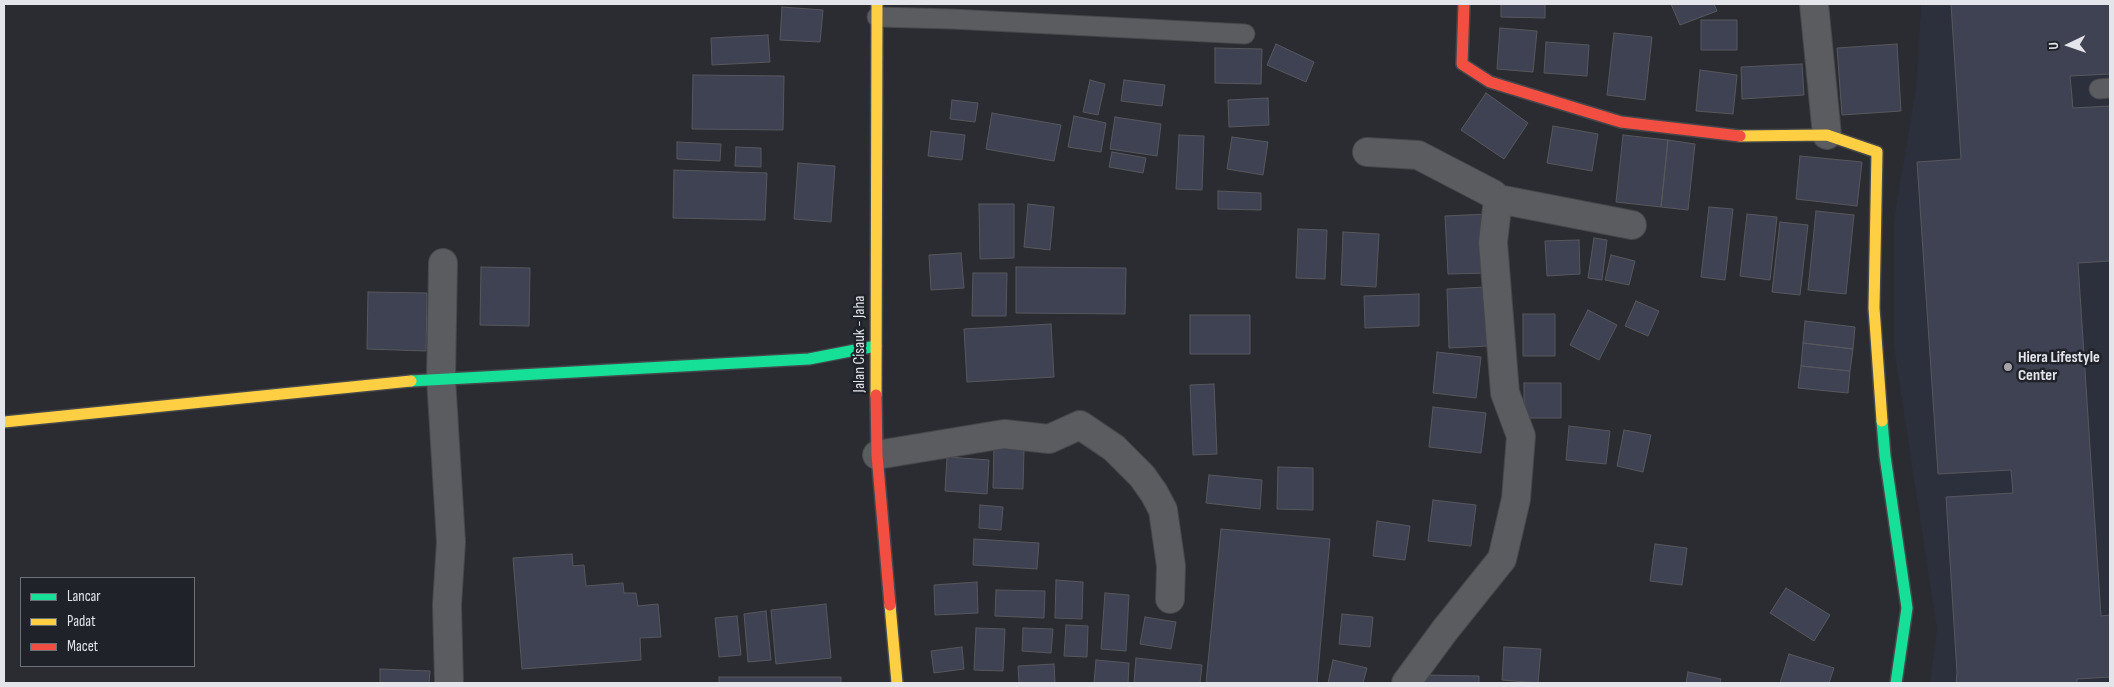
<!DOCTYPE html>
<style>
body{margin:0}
#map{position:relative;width:2114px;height:687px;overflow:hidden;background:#2b2c31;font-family:"Sofia Sans Condensed",sans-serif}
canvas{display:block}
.frame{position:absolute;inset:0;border:5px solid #e3e5ea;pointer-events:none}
.legend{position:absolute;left:20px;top:577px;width:175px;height:90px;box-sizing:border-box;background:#1f2229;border:1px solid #6d7076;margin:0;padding:6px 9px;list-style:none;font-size:15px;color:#e3e5ea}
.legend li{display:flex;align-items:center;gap:10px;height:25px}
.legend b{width:25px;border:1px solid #6d7076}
.north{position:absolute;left:2044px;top:20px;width:50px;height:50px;-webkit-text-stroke:4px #1f2229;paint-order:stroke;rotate:267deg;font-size:14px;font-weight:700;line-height:20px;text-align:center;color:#e3e5ea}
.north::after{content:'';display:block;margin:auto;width:18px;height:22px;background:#e3e5ea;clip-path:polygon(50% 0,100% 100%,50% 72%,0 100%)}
</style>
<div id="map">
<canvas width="2114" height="687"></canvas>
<div class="frame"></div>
<ul class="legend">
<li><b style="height:6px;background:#16e098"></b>Lancar</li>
<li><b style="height:6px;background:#ffcf43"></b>Padat</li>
<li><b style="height:6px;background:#f24e42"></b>Macet</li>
</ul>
<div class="north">U</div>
</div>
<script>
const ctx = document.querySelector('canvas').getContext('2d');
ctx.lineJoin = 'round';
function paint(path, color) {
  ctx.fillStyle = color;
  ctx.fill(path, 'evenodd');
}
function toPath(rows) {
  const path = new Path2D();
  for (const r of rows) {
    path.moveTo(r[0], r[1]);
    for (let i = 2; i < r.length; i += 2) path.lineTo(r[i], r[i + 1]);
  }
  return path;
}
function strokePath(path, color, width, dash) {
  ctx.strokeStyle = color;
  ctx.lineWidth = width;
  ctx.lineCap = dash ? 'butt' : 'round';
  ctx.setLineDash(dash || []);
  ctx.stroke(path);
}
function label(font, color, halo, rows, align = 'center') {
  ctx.font = font + ' "Sofia Sans Condensed",sans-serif';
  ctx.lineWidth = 5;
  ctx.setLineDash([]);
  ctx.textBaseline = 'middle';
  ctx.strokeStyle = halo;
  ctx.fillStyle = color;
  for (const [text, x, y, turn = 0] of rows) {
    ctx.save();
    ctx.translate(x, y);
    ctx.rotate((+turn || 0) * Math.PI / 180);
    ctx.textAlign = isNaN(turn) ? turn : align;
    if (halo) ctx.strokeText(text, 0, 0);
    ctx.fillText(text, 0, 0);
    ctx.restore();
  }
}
paint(toPath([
 [1921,4,2110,4,2110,683,1930,683,1937,629,1894,348,1894,219,1916,88]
]), '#2c2f3c');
const building = toPath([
 [1501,4,1545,4,1545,18,1501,17,1501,4],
 [1671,4,1714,4,1717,11,1680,25,1671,4],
 [1951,4,2110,4,2110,74,2070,76,2073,108,2110,106,2110,261,2078,263,2101,616,2110,615,2110,677,2077,679,2077,683,1956,683,1957,673,1946,497,2013,493,2011,470,1938,474,1917,162,1961,159,1951,4],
 [782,7,823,10,820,42,780,40,782,7],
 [1701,20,1737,20,1737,50,1701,50,1701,20],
 [1500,28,1537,31,1533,72,1497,69,1500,28],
 [1614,33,1652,37,1645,100,1607,95,1614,33],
 [768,35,770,62,712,65,711,38,768,35],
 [1546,42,1589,45,1587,76,1544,73,1546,42],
 [1276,44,1314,62,1306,82,1267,65,1276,44],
 [1897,44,1901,111,1842,115,1837,48,1897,44],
 [1215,48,1262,49,1261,84,1215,83,1215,48],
 [1802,64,1804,95,1742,99,1741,67,1802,64],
 [1700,70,1737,75,1733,114,1696,111,1700,70],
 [693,75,784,76,783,130,692,129,693,75],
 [1090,80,1105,84,1098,115,1083,112,1090,80],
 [1124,80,1165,85,1162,106,1121,101,1124,80],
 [1486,93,1528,123,1504,159,1461,130,1486,93],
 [1268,98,1269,125,1229,127,1228,100,1268,98],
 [952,100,978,103,975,122,950,119,952,100],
 [992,113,1061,125,1054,161,986,149,992,113],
 [1074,116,1106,123,1101,152,1068,147,1074,116],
 [1115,117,1161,124,1157,156,1110,149,1115,117],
 [1553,126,1598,134,1592,171,1547,163,1553,126],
 [931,131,965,135,962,160,928,156,931,131],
 [1179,135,1204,136,1202,190,1176,189,1179,135],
 [1623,135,1668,140,1661,207,1616,202,1623,135],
 [1232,137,1268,142,1263,175,1227,169,1232,137],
 [1668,140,1695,144,1688,210,1661,207,1668,140],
 [677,142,721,144,720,161,677,159,677,142],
 [736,147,761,148,761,167,735,166,736,147],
 [1112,152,1146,158,1143,173,1109,167,1112,152],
 [1800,156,1862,162,1857,206,1796,199,1800,156],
 [798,163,835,166,831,222,794,219,798,163],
 [674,170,767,173,765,220,673,218,674,170],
 [1218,191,1261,193,1261,210,1218,209,1218,191],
 [979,204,1014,204,1014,258,980,259,979,204],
 [1028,204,1054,207,1050,250,1024,247,1028,204],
 [1709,207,1733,209,1725,280,1701,277,1709,207],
 [1816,211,1854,215,1846,294,1808,290,1816,211],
 [1488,214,1490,273,1448,274,1445,216,1488,214],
 [1747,214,1777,217,1770,280,1740,276,1747,214],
 [1780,222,1808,225,1800,295,1772,292,1780,222],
 [1298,229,1327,230,1325,279,1296,278,1298,229],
 [1343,232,1379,234,1376,287,1341,285,1343,232],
 [1594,238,1607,240,1602,280,1588,278,1594,238],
 [1579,240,1580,274,1547,276,1545,241,1579,240],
 [961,253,964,288,931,290,929,255,961,253],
 [1611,255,1635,261,1629,285,1605,280,1611,255],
 [481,267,530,268,529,326,480,325,481,267],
 [1016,267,1126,268,1125,314,1016,313,1016,267],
 [973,273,1007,273,1006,316,972,316,973,273],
 [1485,287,1488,346,1449,348,1447,289,1485,287],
 [368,292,427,293,426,351,367,349,368,292],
 [1419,294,1419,326,1365,328,1364,296,1419,294],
 [1636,301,1659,311,1648,336,1625,326,1636,301],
 [1588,310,1617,325,1599,360,1570,345,1588,310],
 [1523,314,1555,314,1555,356,1523,356,1523,314],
 [1190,315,1250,315,1250,354,1190,354,1190,315],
 [1805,321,1855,327,1853,349,1803,343,1805,321],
 [1051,324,1054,377,967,382,964,329,1051,324],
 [1803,343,1853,349,1850,371,1801,366,1803,343],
 [1437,352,1481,357,1476,398,1433,393,1437,352],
 [1801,366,1850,371,1848,393,1798,388,1801,366],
 [1524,383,1561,383,1561,418,1524,418,1524,383],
 [1214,384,1217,454,1193,455,1190,385,1214,384],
 [1433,407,1486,413,1481,453,1429,447,1433,407],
 [1569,426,1610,431,1606,464,1566,460,1569,426],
 [1624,430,1651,435,1643,472,1617,466,1624,430],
 [994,447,1024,448,1023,489,993,488,994,447],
 [947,457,989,460,987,494,945,491,947,457],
 [1278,467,1313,468,1313,510,1277,509,1278,467],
 [1209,475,1262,480,1260,509,1206,503,1209,475],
 [1433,500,1476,505,1471,546,1428,541,1433,500],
 [980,505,1003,507,1001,530,979,528,980,505],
 [1377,521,1410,526,1405,560,1373,556,1377,521],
 [1221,529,1330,539,1317,683,1206,683,1221,529],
 [974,539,1039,543,1037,569,973,565,974,539],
 [1655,544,1687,548,1682,585,1650,581,1655,544],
 [572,554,573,566,584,565,586,586,623,583,624,593,636,593,638,606,658,604,661,637,640,638,641,660,522,669,513,558,572,554],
 [1056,580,1083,582,1082,619,1055,618,1056,580],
 [977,582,978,613,935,615,934,585,977,582],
 [1786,588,1830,615,1814,641,1770,613,1786,588],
 [996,590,1045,591,1044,618,995,616,996,590],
 [1105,593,1129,595,1126,651,1101,649,1105,593],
 [826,604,831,658,776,664,771,610,826,604],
 [766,611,771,660,748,662,744,614,766,611],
 [1342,614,1373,617,1370,647,1339,644,1342,614],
 [737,616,741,655,719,657,715,618,737,616],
 [1145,617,1176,622,1171,649,1140,644,1145,617],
 [1066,625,1088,626,1087,657,1064,656,1066,625],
 [976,628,1005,629,1003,671,974,670,976,628],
 [1023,628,1053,629,1051,653,1022,651,1023,628],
 [962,647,964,669,934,673,931,651,962,647],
 [1504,647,1541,649,1538,683,1502,680,1504,647],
 [1789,654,1834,668,1829,683,1780,683,1789,654],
 [1136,658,1202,665,1200,683,1134,683,1136,658],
 [1096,660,1129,663,1128,683,1094,683,1096,660],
 [1333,660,1367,668,1363,683,1328,683,1333,660],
 [1054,664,1055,683,1019,683,1018,666,1054,664],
 [380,669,430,671,429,683,380,683,380,669],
 [1688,672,1721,679,1720,683,1686,683,1688,672],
 [1425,675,1479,676,1479,683,1425,683,1425,675],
 [719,677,841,677,841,683,719,683,719,677]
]);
paint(building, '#3f4253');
strokePath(building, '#57585c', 1);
const lane = toPath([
 [877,17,952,19,1245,34],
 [2099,89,2110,88]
]);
const street = toPath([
 [1814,4,1827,135],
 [1367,152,1418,155,1493,194,1498,199,1632,225],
 [443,263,441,378,451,542,447,605,449,683],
 [877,455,1004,434,1049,439,1080,425,1114,448,1142,476,1154,493,1163,510,1171,566,1170,599],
 [1406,683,1445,630,1502,559,1516,499,1521,436,1505,393,1493,242,1498,199]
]);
const fast = toPath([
 [411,381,809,359,876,346],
 [1882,421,1885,456,1907,608,1896,683]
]);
const slow = toPath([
 [1740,136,1827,135,1877,152,1874,308,1882,421],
 [876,395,877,4],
 [4,422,411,381],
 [890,605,897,683]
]);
const jam = toPath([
 [1464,4,1462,64,1490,82,1621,122,1740,136],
 [876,395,877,455,890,605]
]);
strokePath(lane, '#46474b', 21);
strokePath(street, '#46474b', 30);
strokePath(fast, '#46474b', 14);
strokePath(slow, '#46474b', 14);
strokePath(jam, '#46474b', 14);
strokePath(lane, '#5b5c5f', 19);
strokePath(street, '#5b5c5f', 28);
strokePath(fast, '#16e098', 11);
strokePath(slow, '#ffcf43', 11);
strokePath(jam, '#f24e42', 11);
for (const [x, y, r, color] of [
 [2008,367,5,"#a3a4a9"]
]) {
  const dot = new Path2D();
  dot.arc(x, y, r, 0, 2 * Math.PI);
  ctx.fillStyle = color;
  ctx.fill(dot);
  strokePath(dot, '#1f2229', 2);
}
label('16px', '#e3e5ea', '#1f2229', [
 ["Jalan Cisauk - Jaha",860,344,-90]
]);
label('bold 16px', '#e3e5ea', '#1f2229', [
 ["Hiera Lifestyle",2018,358],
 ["Center",2018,376]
], 'left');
</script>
